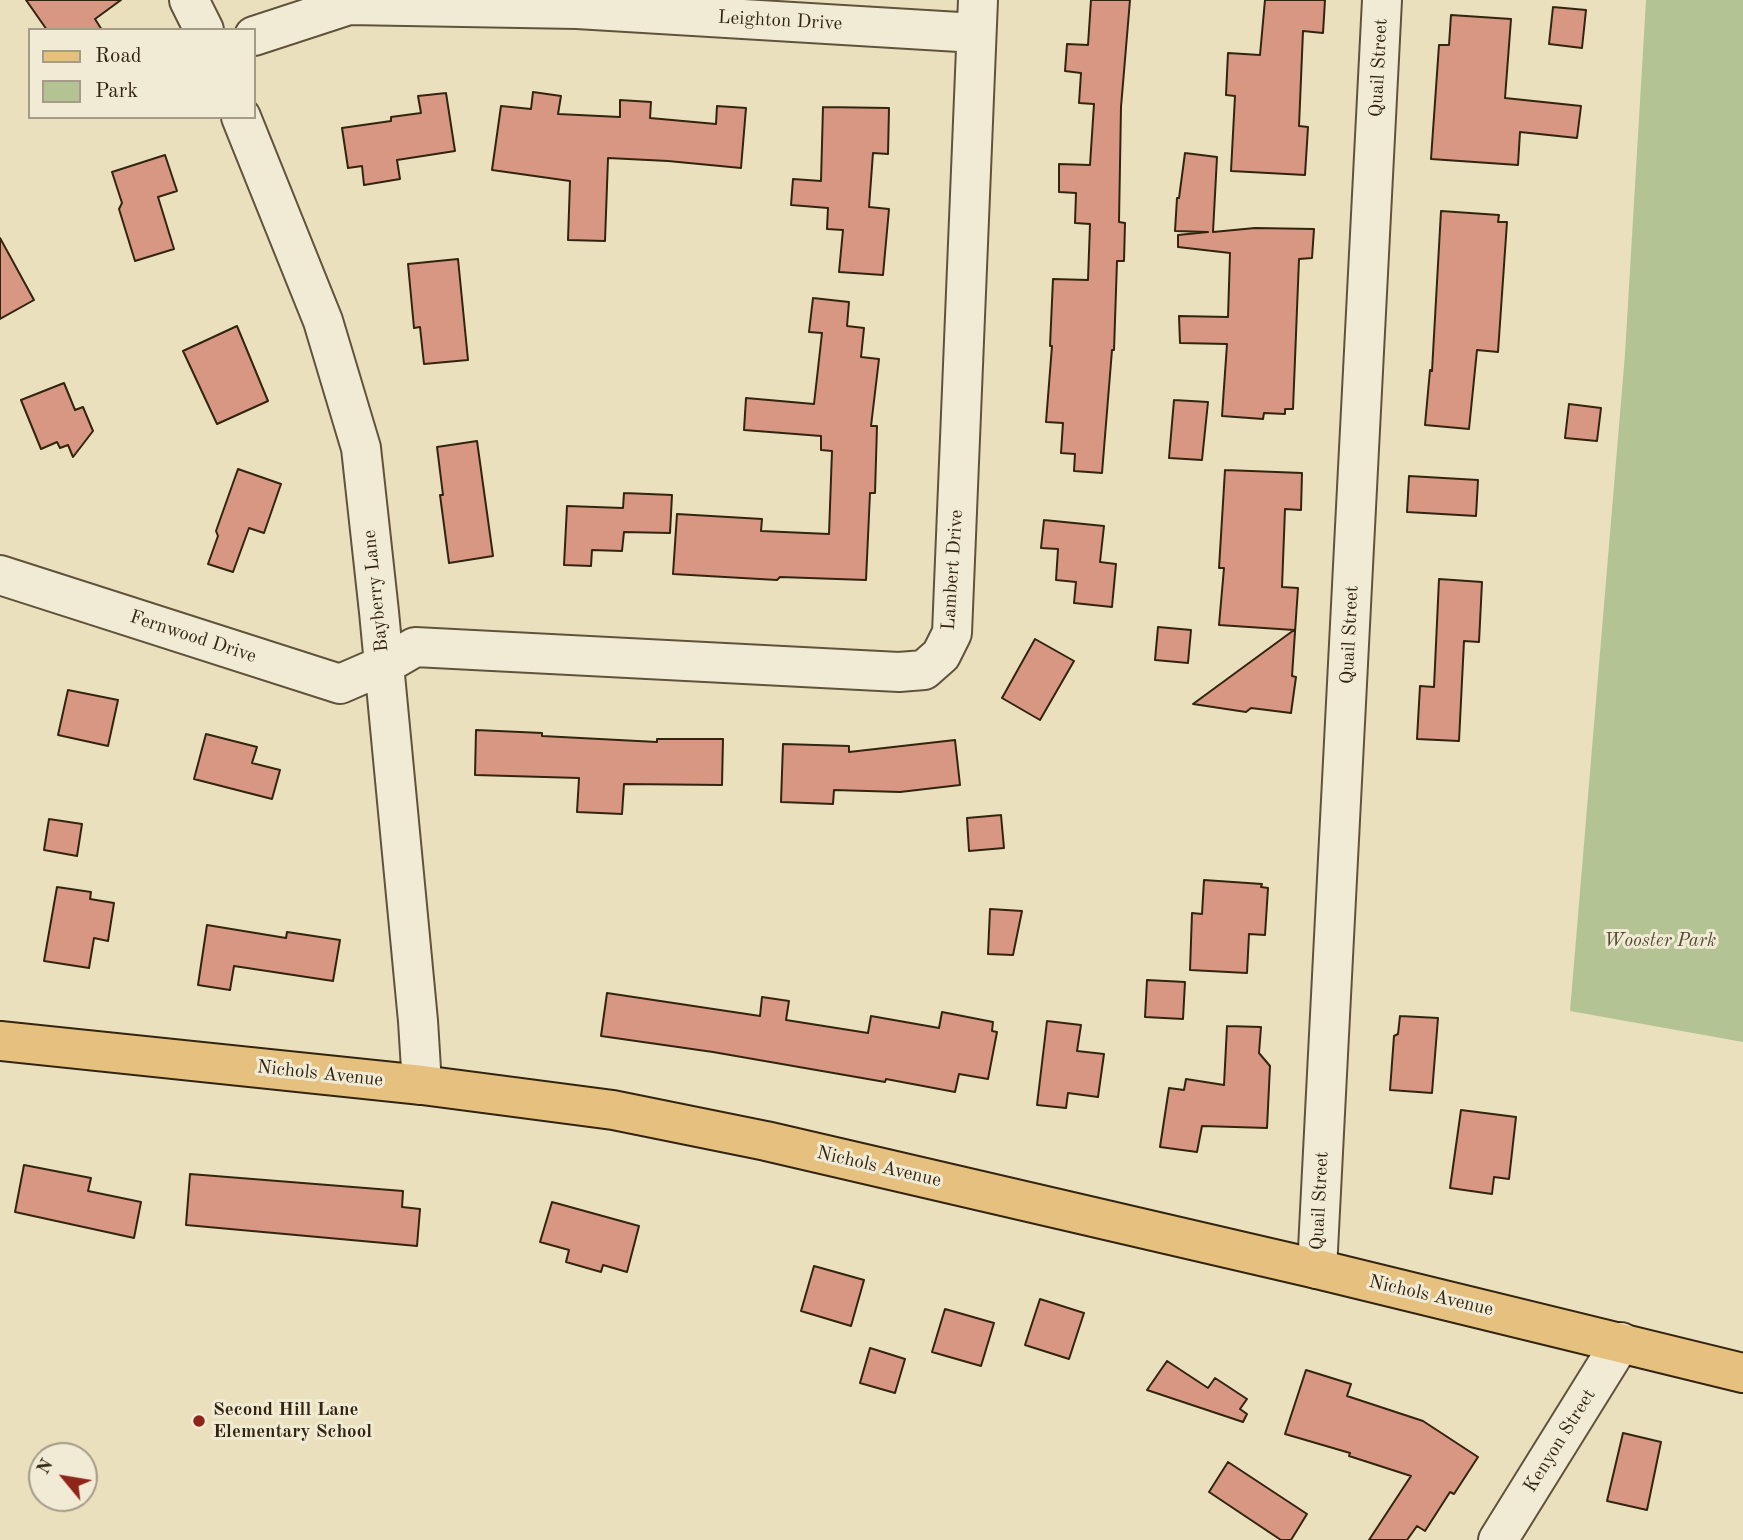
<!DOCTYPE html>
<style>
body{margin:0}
#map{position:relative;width:1743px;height:1540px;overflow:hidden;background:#eae0be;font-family:"Old Standard TT",serif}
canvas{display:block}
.legend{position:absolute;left:28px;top:28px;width:228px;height:91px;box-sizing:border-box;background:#f1ebd5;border:2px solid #a59b86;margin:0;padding:9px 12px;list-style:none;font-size:21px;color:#32240f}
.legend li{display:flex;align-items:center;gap:14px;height:35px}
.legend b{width:35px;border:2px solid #a59b86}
.north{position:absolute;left:28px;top:1442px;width:70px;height:70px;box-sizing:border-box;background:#f1ebd5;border:2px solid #a59b86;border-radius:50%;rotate:300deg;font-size:19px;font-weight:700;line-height:28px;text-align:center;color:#32240f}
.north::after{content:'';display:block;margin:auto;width:24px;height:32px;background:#8f2418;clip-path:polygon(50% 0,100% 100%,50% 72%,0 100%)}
</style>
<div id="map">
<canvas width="1743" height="1540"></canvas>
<ul class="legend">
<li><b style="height:9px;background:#e5c07f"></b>Road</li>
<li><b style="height:19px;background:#b4c394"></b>Park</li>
</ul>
<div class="north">N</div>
</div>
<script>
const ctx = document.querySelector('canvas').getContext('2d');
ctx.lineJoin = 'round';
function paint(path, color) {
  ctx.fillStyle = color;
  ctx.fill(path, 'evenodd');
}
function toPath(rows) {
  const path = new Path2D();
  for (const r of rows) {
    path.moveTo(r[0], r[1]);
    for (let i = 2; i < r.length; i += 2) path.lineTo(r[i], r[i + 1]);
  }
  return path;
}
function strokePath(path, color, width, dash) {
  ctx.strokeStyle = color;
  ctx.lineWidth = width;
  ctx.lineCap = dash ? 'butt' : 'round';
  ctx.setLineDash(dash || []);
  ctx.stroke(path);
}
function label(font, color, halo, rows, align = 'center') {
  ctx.font = font + ' "Old Standard TT",serif';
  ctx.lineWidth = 6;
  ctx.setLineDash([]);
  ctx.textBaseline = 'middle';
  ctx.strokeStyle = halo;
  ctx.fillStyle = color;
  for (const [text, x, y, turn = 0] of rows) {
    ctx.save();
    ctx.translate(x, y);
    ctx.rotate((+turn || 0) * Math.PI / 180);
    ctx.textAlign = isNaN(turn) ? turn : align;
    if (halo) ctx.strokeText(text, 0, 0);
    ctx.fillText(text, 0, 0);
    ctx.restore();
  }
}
paint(toPath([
 [1646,0,1743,0,1743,1042,1570,1011,1625,354]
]), '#b4c394');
const building = toPath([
 [26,0,121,0,95,19,102,30,47,30,26,0],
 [1091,0,1130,0,1121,107,1119,222,1125,223,1124,261,1117,261,1114,350,1112,350,1102,473,1074,471,1075,454,1061,453,1063,423,1046,422,1052,346,1050,346,1053,279,1088,280,1090,224,1075,223,1076,193,1059,192,1059,164,1090,165,1094,104,1079,103,1081,73,1065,71,1067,44,1088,45,1091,0],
 [1265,0,1325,0,1323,33,1303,31,1299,126,1308,127,1305,175,1231,171,1235,96,1226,95,1228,53,1260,55,1265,0],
 [1553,7,1586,10,1582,48,1549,44,1553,7],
 [1451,15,1511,19,1505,98,1581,106,1577,138,1520,132,1518,165,1431,159,1439,45,1449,45,1451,15],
 [533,92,561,96,558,114,620,117,620,100,651,102,650,118,716,124,717,106,746,108,741,168,668,161,608,158,605,241,568,240,570,181,492,170,501,106,531,109,533,92],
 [446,93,455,151,397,160,400,179,364,185,362,166,348,168,342,128,391,121,391,117,421,113,418,96,446,93],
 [823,107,889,108,888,154,873,153,869,207,889,209,883,275,839,272,843,230,827,229,828,208,791,205,793,179,821,181,823,107],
 [1185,153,1217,157,1213,232,1255,228,1314,229,1312,258,1299,259,1293,409,1285,409,1285,414,1264,413,1263,419,1222,416,1227,344,1180,343,1179,316,1228,317,1230,253,1178,247,1178,235,1208,232,1175,231,1177,198,1179,198,1185,153],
 [165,155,177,191,158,197,174,249,135,261,119,209,122,203,112,172,165,155],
 [1441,211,1499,215,1498,222,1507,222,1498,352,1477,350,1469,429,1425,425,1430,370,1432,371,1441,211],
 [0,238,34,300,0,319,0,238],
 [458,259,468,360,424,364,420,327,414,328,408,264,458,259],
 [813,298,849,302,847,326,864,328,861,357,879,359,871,426,877,426,875,493,870,493,866,580,780,577,777,580,673,574,677,514,762,519,761,531,829,534,832,451,821,450,821,436,744,430,746,398,814,404,822,333,809,332,813,298],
 [237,326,268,401,217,424,183,351,237,326],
 [64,383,75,410,83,407,93,431,73,457,68,445,60,448,57,442,41,449,21,400,64,383],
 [1174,400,1208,402,1202,460,1169,458,1174,400],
 [1569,404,1601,408,1597,441,1565,438,1569,404],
 [477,441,493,556,449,563,440,495,443,495,437,447,477,441],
 [238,469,281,484,264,533,249,528,233,572,208,564,218,536,216,531,238,469],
 [1225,470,1302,473,1301,510,1285,509,1282,587,1298,588,1292,676,1296,677,1291,713,1251,708,1246,712,1193,704,1294,630,1219,625,1224,568,1219,568,1225,470],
 [1409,476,1478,480,1476,516,1407,512,1409,476],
 [624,493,672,495,670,533,624,532,622,551,592,550,591,566,564,565,567,506,623,508,624,493],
 [1044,520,1104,526,1100,562,1116,564,1112,607,1074,603,1076,582,1056,580,1058,549,1041,548,1044,520],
 [1439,579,1482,582,1479,642,1464,641,1459,741,1417,739,1420,686,1434,687,1439,579],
 [1158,627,1191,630,1188,663,1155,660,1158,627],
 [1035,639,1074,661,1040,720,1002,698,1035,639],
 [68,690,118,700,108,746,58,735,68,690],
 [476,730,542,733,542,736,657,742,657,739,723,739,722,785,624,784,622,814,577,812,579,778,475,775,476,730],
 [206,734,257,747,252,763,280,770,272,799,194,779,206,734],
 [955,740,960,785,900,792,834,790,833,804,781,802,783,744,849,746,849,752,955,740],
 [1001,815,1004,848,969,851,967,818,1001,815],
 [49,819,82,824,77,856,44,850,49,819],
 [1204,880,1262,884,1261,887,1268,888,1265,935,1249,934,1247,973,1190,970,1192,913,1202,914,1204,880],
 [57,887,91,892,90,899,114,903,108,941,94,938,89,968,44,961,57,887],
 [990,909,1022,911,1013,955,988,954,990,909],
 [207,925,286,938,287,932,340,940,333,981,234,966,230,990,198,985,207,925],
 [1147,980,1185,982,1183,1019,1145,1017,1147,980],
 [607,993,760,1016,762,997,789,1001,786,1020,868,1033,871,1016,939,1028,942,1012,993,1022,992,1031,997,1032,988,1079,959,1074,955,1092,886,1079,885,1082,713,1052,601,1036,607,993],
 [1400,1016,1438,1018,1432,1093,1390,1090,1394,1036,1398,1034,1400,1016],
 [1047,1021,1081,1025,1077,1051,1104,1054,1098,1097,1068,1093,1066,1108,1037,1105,1047,1021],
 [1227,1026,1261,1027,1259,1053,1270,1066,1267,1128,1202,1126,1197,1152,1160,1147,1169,1088,1184,1090,1186,1079,1224,1085,1227,1026],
 [1461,1110,1516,1117,1509,1179,1494,1177,1492,1194,1450,1188,1461,1110],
 [24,1165,91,1178,88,1191,141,1202,134,1238,15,1212,24,1165],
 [190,1174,403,1191,402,1207,420,1209,417,1246,186,1225,190,1174],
 [552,1202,639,1226,627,1272,603,1265,601,1272,566,1262,569,1250,540,1242,552,1202],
 [814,1266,864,1280,851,1326,801,1311,814,1266],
 [1040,1299,1084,1313,1069,1359,1025,1345,1040,1299],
 [945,1309,994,1323,981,1366,932,1352,945,1309],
 [870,1348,905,1359,895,1393,860,1383,870,1348],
 [1167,1361,1208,1388,1215,1378,1247,1399,1240,1409,1247,1414,1243,1422,1147,1390,1167,1361],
 [1306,1370,1351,1384,1347,1396,1423,1421,1478,1457,1454,1494,1450,1492,1425,1531,1417,1526,1407,1540,1369,1540,1411,1476,1349,1456,1350,1453,1285,1434,1306,1370],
 [1623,1433,1661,1442,1647,1510,1607,1501,1623,1433],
 [1228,1462,1307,1514,1291,1540,1281,1540,1209,1492,1228,1462]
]);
paint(building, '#d89783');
strokePath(building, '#32240f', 2);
const minor = toPath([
 [189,0,204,30],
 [254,36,349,5,577,9,976,33],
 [241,117,323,321,361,448,379,612,418,1021,422,1085],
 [0,575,340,684,384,665,415,647,899,672,924,670,941,655,952,633,978,0],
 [1317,1269,1382,0],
 [1498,1540,1621,1342]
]);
const major = toPath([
 [0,1041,422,1085,613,1110,766,1141,1317,1269,1743,1373]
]);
strokePath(minor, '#60533b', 42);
strokePath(major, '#32240f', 42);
strokePath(minor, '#f1ebd5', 38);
strokePath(major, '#e5c07f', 38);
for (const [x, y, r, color] of [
 [199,1421,7,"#8f2418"]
]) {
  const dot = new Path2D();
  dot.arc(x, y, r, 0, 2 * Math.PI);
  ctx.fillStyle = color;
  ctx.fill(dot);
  strokePath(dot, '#f1ebd5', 2.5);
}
label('19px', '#32240f', '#f1ebd5', [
 ["Leighton Drive",780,21,3],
 ["Quail Street",1379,68,-87],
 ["Lambert Drive",953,570,-86],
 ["Bayberry Lane",376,591,-96],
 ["Quail Street",1350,635,-87],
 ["Fernwood Drive",193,637,18],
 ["Nichols Avenue",320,1074,6],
 ["Nichols Avenue",879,1167,13],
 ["Quail Street",1320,1201,-87],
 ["Nichols Avenue",1431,1296,13],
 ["Kenyon Street",1560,1441,-58]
]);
label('italic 19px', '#524c30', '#f1ebd5', [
 ["Wooster Park",1660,941]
]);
label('bold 19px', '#32240f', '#f1ebd5', [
 ["Second Hill Lane",213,1410],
 ["Elementary School",213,1432]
], 'left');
</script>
